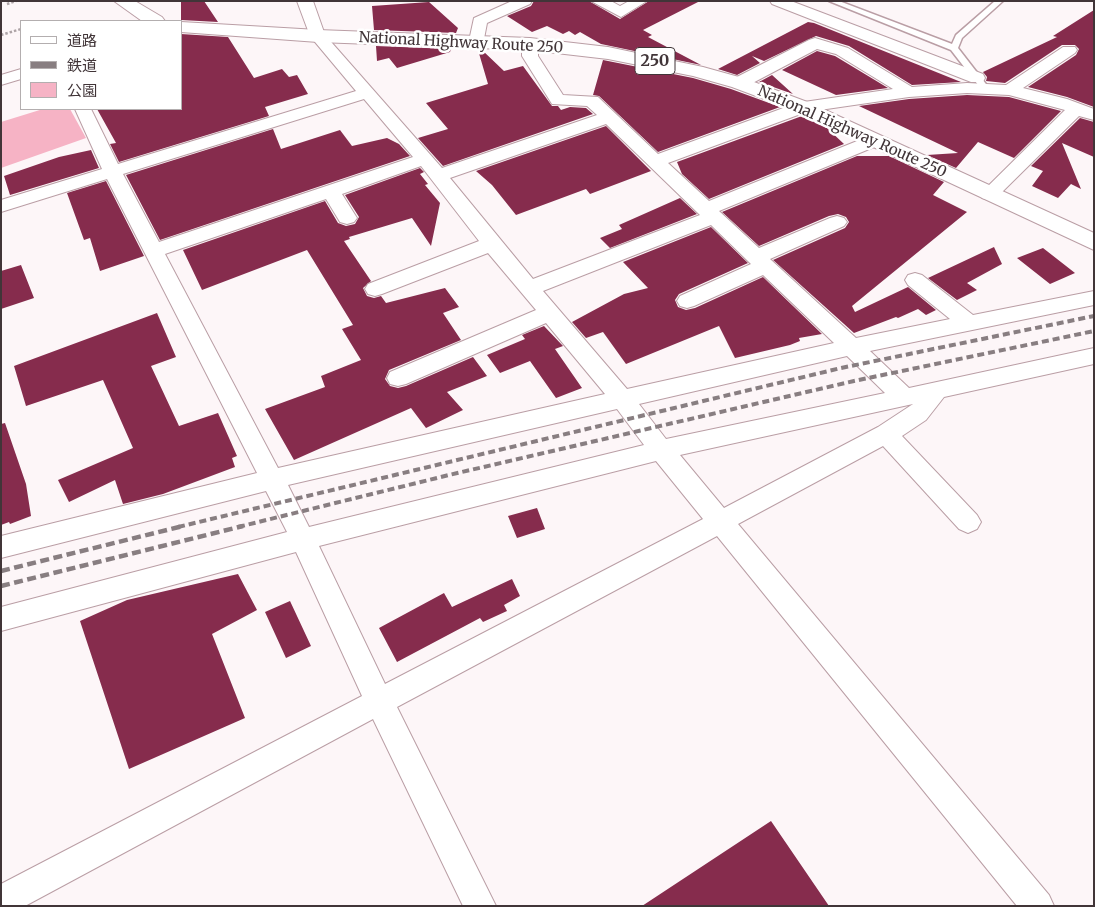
<!DOCTYPE html>
<meta charset="utf-8">
<style>
body{margin:0}
#map{position:relative;width:1095px;height:907px;overflow:hidden;background:#fdf6f8;font-family:Merriweather,"Noto Sans JP",serif}
canvas{display:block}
.frame{position:absolute;inset:0;border:2px solid #413538;pointer-events:none}
.legend{position:absolute;left:20px;top:20px;width:162px;height:90px;box-sizing:border-box;background:#fff;border:1px solid #b3aeaf;margin:0;padding:6px 9px;list-style:none;font-size:15px;color:#413538}
.legend li{display:flex;align-items:center;gap:10px;height:25px}
.legend b{width:25px;border:1px solid #b3aeaf}
</style>
<div id="map">
<canvas width="1095" height="907"></canvas>
<div class="frame"></div>
<ul class="legend">
<li><b style="height:6px;background:#fff"></b>道路</li>
<li><b style="height:6px;background:#887e81"></b>鉄道</li>
<li><b style="height:14px;background:#f6b3c5"></b>公園</li>
</ul>
</div>
<script>
const ctx = document.querySelector('canvas').getContext('2d');
ctx.lineJoin = 'round';
function paint(path, color) {
  ctx.fillStyle = color;
  ctx.fill(path, 'evenodd');
}
function toPath(rows) {
  const path = new Path2D();
  for (const r of rows) {
    path.moveTo(r[0], r[1]);
    for (let i = 2; i < r.length; i += 2) path.lineTo(r[i], r[i + 1]);
  }
  return path;
}
function strokePath(path, color, width, dash) {
  ctx.strokeStyle = color;
  ctx.lineWidth = width;
  ctx.lineCap = dash ? 'butt' : 'round';
  ctx.setLineDash(dash || []);
  ctx.stroke(path);
}
function label(font, color, halo, rows, align = 'center') {
  ctx.font = font + ' Merriweather,serif';
  ctx.lineWidth = 5;
  ctx.setLineDash([]);
  ctx.textBaseline = 'middle';
  ctx.strokeStyle = halo;
  ctx.fillStyle = color;
  for (const [text, x, y, turn = 0] of rows) {
    ctx.save();
    ctx.translate(x, y);
    ctx.rotate((+turn || 0) * Math.PI / 180);
    ctx.textAlign = isNaN(turn) ? turn : align;
    if (halo) ctx.strokeText(text, 0, 0);
    ctx.fillText(text, 0, 0);
    ctx.restore();
  }
}
paint(toPath([
 [43,109,70,109,86,138,1,168,1,122]
]), '#f6b3c5');
paint(toPath([
 [181,1,204,1,218,22,181,20],
 [534,1,589,1,620,19,649,1,700,1,643,30,652,35,648,37,701,65,601,44,580,32,575,35,569,31,563,34,547,26,532,32,507,16,531,6],
 [429,2,458,28,456,33,374,30,372,6],
 [1094,10,1094,107,1067,97,1028,87,1076,55,1079,49,1075,45,1062,45,1005,83,986,81,987,77,983,72,1057,37,1053,36],
 [808,22,814,23,961,82,912,85,849,46,816,36,764,61,752,56,760,63,737,75,718,69],
 [181,34,228,37,254,78,282,69,289,77,297,75,308,94,265,107,269,116,119,162,110,144,116,143,97,109,181,109],
 [376,46,451,49,450,52,397,68,389,58,377,61],
 [478,50,482,50,504,71,523,66,552,106,558,106,561,110,570,107,586,108,593,114,443,166,418,138,448,129,426,103,488,84],
 [817,51,835,56,888,88,836,95,782,70],
 [603,60,693,78,731,89,780,107,658,152,599,96,593,95],
 [772,75,793,94,759,82],
 [967,95,1009,97,1061,111,1014,158,978,142,956,168,927,155,958,153,859,106,909,99],
 [802,116,827,128,844,144,709,199,682,174,677,162],
 [1080,118,1094,122,1094,157,1062,143,1081,189,1071,184,1058,198,1032,186,1043,171,1031,166],
 [606,126,651,171,590,194,586,189,516,215,492,185,476,171],
 [273,129,281,149,340,130,352,146,387,138,399,144,410,156,160,240,126,175],
 [91,150,99,168,10,195,4,176,59,157],
 [857,156,889,156,944,182,933,195,967,212,852,306,855,312,908,287,936,310,926,315,918,309,898,318,896,317,854,333,773,260,845,228,849,222,846,217,838,214,829,216,759,246,722,212],
 [420,168,424,172,420,174,428,184,425,185,440,203,431,246,412,218,349,237,350,239,344,241,371,281,363,288,367,296,374,298,381,296,386,303,445,288,459,307,443,313,461,340,389,370,385,379,390,386,398,388,406,386,473,357,487,376,447,392,463,410,426,428,411,408,294,460,265,409,325,387,321,376,361,360,342,329,353,325,307,250,202,290,183,250,325,201,338,223,346,226,355,224,359,217,345,195],
 [106,181,144,256,100,271,90,238,84,240,67,193],
 [680,198,697,214,610,248,600,238,622,229,619,225],
 [711,227,748,263,679,294,675,300,678,307,686,310,695,308,763,277,822,334,799,338,800,341,790,345,735,358,719,326,626,364,603,332,586,338,572,322,624,294,648,288,623,262],
 [994,247,1002,264,967,283,977,290,957,300,928,278],
 [1043,248,1075,273,1050,284,1017,258],
 [21,265,34,298,1,309,1,271],
 [157,313,176,357,151,366,179,426,218,413,237,456,232,458,235,467,163,494,123,504,115,480,69,502,58,480,133,448,103,380,26,406,14,366],
 [544,326,563,346,555,349,582,388,556,398,530,361,500,373,487,355,525,339,522,335],
 [5,423,26,484,31,516,10,524,9,522,1,525,1,424],
 [537,508,545,529,517,538,508,516],
 [238,574,257,610,212,634,245,718,129,769,80,621,127,600],
 [512,579,520,596,504,605,507,611,483,622,480,618,397,662,379,628,444,593,452,607],
 [290,601,311,646,286,658,265,612],
 [771,821,829,906,642,906]
]), '#862c4d');
const lane = toPath([
 [829,1,839,1,952,44,956,35,995,1,1003,1,962,38,958,48,989,88,982,90,951,50,829,1]
]);
const street = toPath([
 [297,1,313,1,325,35,442,168,597,115,587,106,552,104,522,56,522,44,530,39,538,44,538,56,563,95,598,97,658,154,797,103,893,89,836,54,817,49,745,87,739,88,733,87,731,83,733,79,809,40,815,38,848,48,912,87,967,83,1006,85,1063,47,1075,47,1077,50,1075,53,1023,88,1067,99,1094,109,1094,120,1079,116,996,198,989,200,982,198,980,194,1065,110,1009,95,967,93,909,97,806,112,668,163,709,201,867,137,879,137,882,141,879,145,719,211,759,248,830,218,837,216,844,218,847,222,844,226,770,259,856,338,950,319,908,285,905,280,908,275,915,273,922,275,973,315,1094,291,1094,305,870,351,909,388,1094,348,1094,364,944,397,926,420,902,436,977,515,981,522,977,529,968,533,959,529,883,446,738,524,1049,895,1054,906,1017,906,717,536,397,707,496,906,463,906,373,719,25,906,1,906,1,884,362,696,296,552,1,631,1,607,287,532,266,491,1,558,1,536,257,473,107,179,1,212,1,200,102,169,75,109,91,109,118,164,356,91,310,36,297,1],
 [364,99,413,157,159,242,123,174,364,99],
 [606,124,700,215,533,279,450,178,606,124],
 [421,166,479,241,368,284,365,289,368,294,375,296,382,294,488,253,536,310,390,372,387,378,390,384,398,386,406,384,546,323,605,394,278,468,165,254,326,199,340,222,347,224,354,222,357,218,342,194,421,166],
 [711,225,751,264,680,296,677,301,680,306,687,308,694,306,763,275,834,343,627,389,543,291,711,225],
 [847,356,885,393,666,439,639,404,847,356],
 [913,404,878,427,724,508,680,455,913,404],
 [617,409,644,445,309,527,288,485,617,409],
 [656,461,703,519,385,684,319,546,656,461],
 [512,1,532,1,530,4,487,23,483,44,471,44,469,41,474,18,512,1],
 [591,1,611,1,620,6,629,1,647,1,621,17,591,1],
 [770,1,791,1,983,74,985,78,983,82,971,82,772,4,770,1],
 [21,69,21,79,1,85,1,75,21,69]
]);
const highway = toPath([
 [114,1,135,1,162,17,165,21,142,21,114,1],
 [181,22,318,30,530,38,608,47,703,67,746,79,810,103,1094,233,1094,250,796,111,732,87,693,76,608,59,530,50,318,42,181,32,181,22]
]);
strokePath(lane, '#ba9ea5', 3);
strokePath(street, '#ba9ea5', 2);
strokePath(highway, '#ba9ea5', 2);
strokePath(toPath([
 [7,4,16,1],
 [1,35,21,29]
]), '#ada3a6', 2.5, [2.5, 2]);
paint(lane, '#fff');
paint(street, '#fff');
paint(highway, '#fff');
strokePath(toPath([
 [178,527,841,368,1094,316],
 [238,527,449,475,854,381,1094,331]
]), '#887e81', 4, [7, 4]);
strokePath(toPath([
 [1,571,183,526],
 [1,586,243,526]
]), '#887e81', 4.5, [9, 4.5]);
label('15px', '#413538', '#fff', [
 ["National Highway Route 250",461,43,3],
 ["National Highway Route 250",852,132,24]
]);
for (const [x, y, w] of [
 [655,61,40]
]) {
  const box = new Path2D();
  box.roundRect(x - w / 2, y - 13.5, w, 27, 4);
  ctx.fillStyle = '#fff';
  ctx.fill(box);
  strokePath(box, '#413538', 1);
}
label('bold 16px', '#413538', null, [
 ["250",655,61]
]);
</script>
